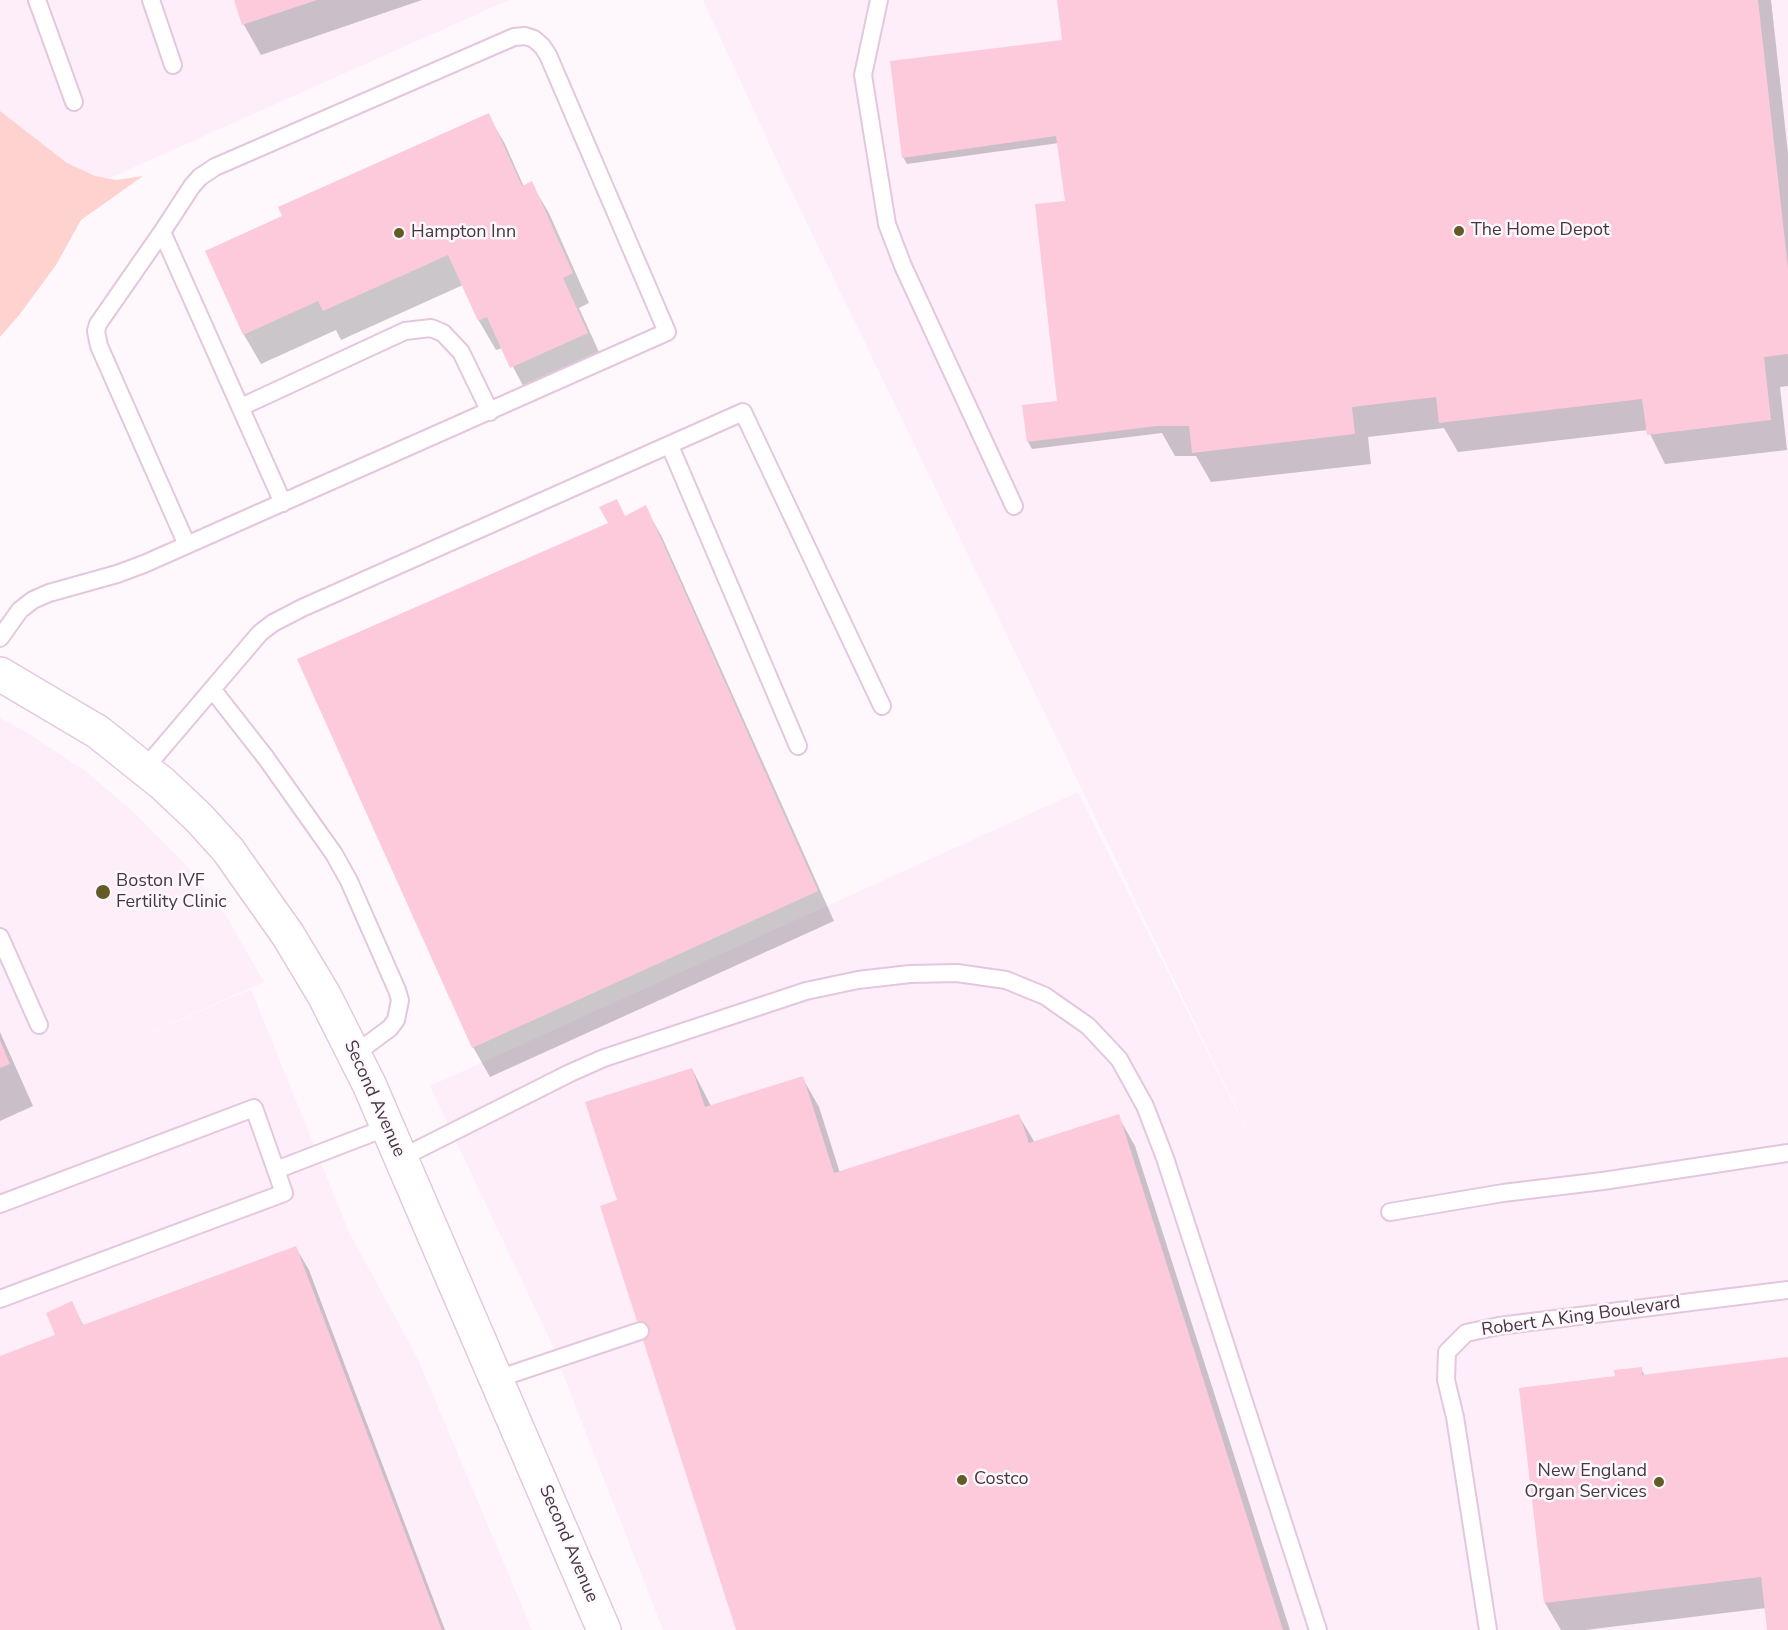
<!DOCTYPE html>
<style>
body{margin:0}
canvas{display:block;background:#fef8fd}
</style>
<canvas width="1788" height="1630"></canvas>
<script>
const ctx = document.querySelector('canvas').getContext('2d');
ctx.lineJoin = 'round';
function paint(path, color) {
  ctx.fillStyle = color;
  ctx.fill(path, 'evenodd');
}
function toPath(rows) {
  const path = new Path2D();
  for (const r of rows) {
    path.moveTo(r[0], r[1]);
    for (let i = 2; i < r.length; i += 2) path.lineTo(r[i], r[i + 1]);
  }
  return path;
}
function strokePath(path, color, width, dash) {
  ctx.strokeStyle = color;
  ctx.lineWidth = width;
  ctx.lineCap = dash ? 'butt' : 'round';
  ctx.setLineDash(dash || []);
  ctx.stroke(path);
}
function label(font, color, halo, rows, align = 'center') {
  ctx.font = font + ' "Nunito Sans",sans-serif';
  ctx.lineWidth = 5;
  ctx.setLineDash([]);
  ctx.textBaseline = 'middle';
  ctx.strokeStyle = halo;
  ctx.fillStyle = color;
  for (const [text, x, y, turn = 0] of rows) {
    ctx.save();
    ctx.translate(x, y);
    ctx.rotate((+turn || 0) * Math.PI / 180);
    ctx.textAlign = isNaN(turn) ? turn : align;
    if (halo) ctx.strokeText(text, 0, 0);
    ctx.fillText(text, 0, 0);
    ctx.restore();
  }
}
paint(toPath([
 [0,0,509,0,0,227],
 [703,0,1788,0,1788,1630,663,1630,548,1336,430,1086,1078,792,1262,1161,785,178],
 [0,718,28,733,84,770,135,813,185,864,228,919,264,982,102,1054,251,989,349,1232,417,1357,532,1630,0,1630]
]), '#fdeefa');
paint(toPath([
 [0,111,67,163,95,176,116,180,143,176,81,220,56,265,20,314,0,337]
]), '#fed2cf');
paint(toPath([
 [235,0,422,0,261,55,244,25],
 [1059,0,1771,0,1788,153,1788,386,1780,387,1787,450,1665,464,1648,430,1458,452,1444,428,1368,437,1371,464,1211,482,1196,456,1175,456,1162,433,1032,449,1028,442,1059,402,1067,202,1059,143,907,164,903,157,1063,41],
 [488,115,505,144,524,187,531,183,549,213,589,303,579,308,604,363,529,397,503,348,496,350,479,321,463,285,341,340,336,330,261,364,244,335,207,251,284,216],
 [645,507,662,537,834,921,490,1077,473,1047,626,517],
 [0,1032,33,1106,0,1121],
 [692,1069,711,1106,802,1077,819,1107,840,1173,1019,1116,1035,1143,1118,1116,1135,1146,1290,1630,737,1630,618,1201],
 [296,1248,309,1270,445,1630,0,1630,0,1357,57,1336,71,1303,84,1326],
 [1788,1359,1788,1630,1768,1630,1766,1608,1585,1630,1561,1630,1545,1603,1521,1389,1616,1378,1641,1369,1645,1376]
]), '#0003');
paint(toPath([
 [234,0,317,0,242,25],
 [1057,0,1758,0,1788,268,1788,354,1764,357,1771,420,1647,435,1642,399,1439,423,1436,397,1352,407,1355,434,1192,453,1189,426,1157,426,1027,442,1022,405,1057,401,1035,204,1065,201,1056,136,902,158,890,61,1062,40],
 [489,113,522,186,532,181,573,273,563,278,588,333,510,368,487,317,478,321,448,255,323,311,318,301,243,335,205,251,282,216,278,207],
 [617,499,625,516,646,505,818,891,472,1048,297,659,608,523,599,507],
 [0,1040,10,1064,0,1068],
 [692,1068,705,1107,803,1076,834,1173,1019,1114,1029,1143,1119,1114,1283,1630,736,1630,600,1206,617,1200,585,1102],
 [296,1246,442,1630,0,1630,0,1356,55,1335,46,1313,72,1301,83,1325],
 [1788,1357,1788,1630,1767,1630,1761,1577,1544,1603,1519,1388,1615,1376,1614,1370,1642,1367,1642,1375]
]), '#fccada');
const lane = toPath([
 [37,0,74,102],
 [151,0,173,65],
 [879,0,863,75,887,224,903,266,1014,506],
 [162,232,283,503],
 [241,407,405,331,431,328,443,333,461,352,490,412],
 [670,446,798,746],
 [0,638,20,610,33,600,49,593,117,574,144,564,667,332,548,55,542,46,534,39,525,36,514,37,215,167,200,177,192,186,162,232,98,324,96,331,99,346,187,545],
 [212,689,266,758,334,854,349,881,397,990,400,1000,396,1020,390,1028,355,1054],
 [145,768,260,633,273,623,302,608,743,412,882,706],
 [0,937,39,1025],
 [401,1158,570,1073,604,1058,806,991,858,980,910,974,957,973,1006,980,1045,996,1088,1026,1119,1059,1145,1106,1165,1158,1318,1630],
 [276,1170,388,1127],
 [0,1204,254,1108,284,1193,0,1299],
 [1390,1212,1503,1193,1603,1181,1788,1153],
 [497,1379,640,1331],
 [1488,1630,1455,1417,1446,1380,1447,1352,1466,1333,1499,1326,1788,1290]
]);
const secondary = toPath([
 [0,674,98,732,163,784,199,818,228,850,288,935,324,995,369,1084,604,1630]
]);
strokePath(lane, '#e4c7df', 20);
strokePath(secondary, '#e4c7df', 36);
strokePath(lane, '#fff', 16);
strokePath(secondary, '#fff', 33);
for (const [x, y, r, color] of [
 [1459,231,6,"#625b27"],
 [399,233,6,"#625b27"],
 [103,892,8,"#625b27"],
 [962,1480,6,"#625b27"],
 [1659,1482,6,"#625b27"]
]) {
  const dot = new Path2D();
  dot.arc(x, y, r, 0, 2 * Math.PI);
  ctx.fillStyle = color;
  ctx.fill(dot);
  strokePath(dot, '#fef8fd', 2);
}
label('18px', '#443842', '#fef8fd', [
 ["The Home Depot",1471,231],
 ["Hampton Inn",411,233],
 ["Boston IVF",116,882],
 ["Fertility Clinic",116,903],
 ["New England",1647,1472,"right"],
 ["Organ Services",1647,1493,"right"],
 ["Costco",974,1480]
], 'left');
label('18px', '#443842', '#fef8fd', [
 ["Second Avenue",374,1099,66],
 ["Robert A King Boulevard",1581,1317,-8],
 ["Second Avenue",568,1544,67]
]);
</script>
